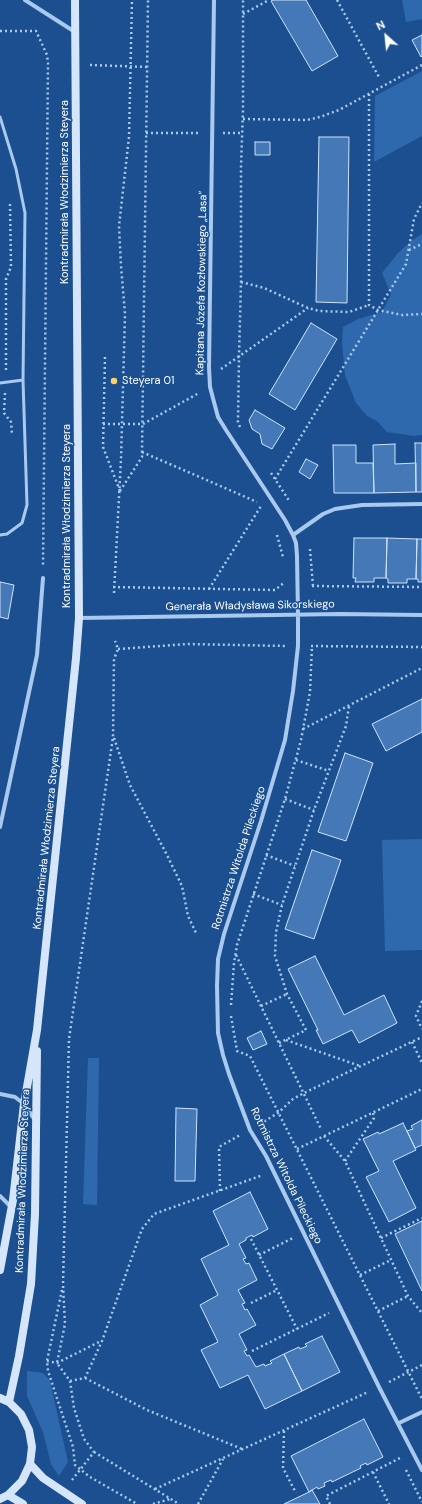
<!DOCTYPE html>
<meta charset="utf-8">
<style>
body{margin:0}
#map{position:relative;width:422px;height:1504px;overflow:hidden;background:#1b4f8f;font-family:"DM Sans",sans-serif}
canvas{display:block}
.north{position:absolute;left:366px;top:16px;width:40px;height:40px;-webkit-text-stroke:3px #1b4f8f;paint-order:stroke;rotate:333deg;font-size:11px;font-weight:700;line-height:16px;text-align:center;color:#fff}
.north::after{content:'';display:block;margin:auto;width:14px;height:18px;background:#fff;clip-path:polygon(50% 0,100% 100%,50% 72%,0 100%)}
</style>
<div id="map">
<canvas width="422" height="1504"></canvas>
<div class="north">N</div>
</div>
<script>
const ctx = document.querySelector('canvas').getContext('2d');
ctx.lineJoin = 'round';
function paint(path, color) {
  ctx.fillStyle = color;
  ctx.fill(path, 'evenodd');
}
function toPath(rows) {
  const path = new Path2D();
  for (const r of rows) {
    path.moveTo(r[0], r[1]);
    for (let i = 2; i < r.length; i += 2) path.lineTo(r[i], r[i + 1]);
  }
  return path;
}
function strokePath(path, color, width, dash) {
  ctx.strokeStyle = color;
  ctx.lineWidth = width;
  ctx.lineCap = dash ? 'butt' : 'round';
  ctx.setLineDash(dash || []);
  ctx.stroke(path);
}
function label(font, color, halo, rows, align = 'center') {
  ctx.font = font + ' "DM Sans",sans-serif';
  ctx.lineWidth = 3;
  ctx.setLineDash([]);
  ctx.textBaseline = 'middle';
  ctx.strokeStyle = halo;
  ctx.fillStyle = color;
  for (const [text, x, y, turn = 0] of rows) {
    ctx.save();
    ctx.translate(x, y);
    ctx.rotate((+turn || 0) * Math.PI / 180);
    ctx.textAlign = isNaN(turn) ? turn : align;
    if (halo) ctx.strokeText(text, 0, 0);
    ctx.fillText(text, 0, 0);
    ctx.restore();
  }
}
paint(toPath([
 [402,0,422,0,422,19,406,22],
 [422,71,422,136,374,162,375,96],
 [422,234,422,435,414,436,387,432,377,421,367,416,356,403,345,375,342,343,343,327,358,319,382,312,391,294,382,273,398,253,411,241],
 [422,839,422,950,385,951,382,840],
 [88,1058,99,1058,97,1205,83,1204],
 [27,1371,43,1373,50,1381,68,1462,59,1476,51,1464,43,1432,27,1396]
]), '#2e69ad');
const building = toPath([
 [273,0,306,0,338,56,312,71,271,1,273,0],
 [422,35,422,56,421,57,412,40,422,35],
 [319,137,349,137,347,303,316,302,319,137],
 [255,142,270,142,270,155,255,155,255,142],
 [311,323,337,339,295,410,269,394,311,323],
 [255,410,285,428,272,449,262,444,260,434,252,429,249,420,255,410],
 [415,443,422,443,422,492,416,492,415,443],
 [395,444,395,464,416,463,416,492,374,493,373,445,395,444],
 [333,445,356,445,356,463,373,463,374,493,334,493,333,445],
 [306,459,318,465,310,479,299,472,306,459],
 [354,538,387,538,386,578,374,578,374,582,355,582,356,578,353,578,354,538],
 [387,538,417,539,416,579,407,579,407,583,388,583,388,579,386,578,387,538],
 [417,539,422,539,422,582,418,582,418,579,416,579,417,539],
 [0,582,14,585,8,619,0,617,0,582],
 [422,699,422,732,386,751,372,724,422,699],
 [345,753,373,763,346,841,318,832,345,753],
 [312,850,341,860,314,939,285,929,312,850],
 [315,956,344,1015,384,995,397,1023,359,1043,352,1030,323,1044,316,1030,318,1030,288,969,315,956],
 [261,1031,267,1044,253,1050,247,1038,261,1031],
 [176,1108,197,1109,195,1181,175,1181,176,1108],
 [422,1120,422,1145,415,1148,407,1131,413,1129,411,1126,422,1120],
 [403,1123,416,1150,393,1161,416,1208,389,1222,366,1177,379,1171,363,1139,378,1132,379,1134,403,1123],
 [250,1192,268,1229,253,1237,252,1235,246,1238,246,1240,239,1244,246,1258,243,1259,246,1264,249,1263,257,1280,238,1290,245,1303,242,1304,245,1310,247,1309,256,1325,239,1334,247,1350,244,1351,247,1356,249,1355,256,1367,264,1364,265,1366,272,1363,270,1361,284,1354,302,1391,265,1409,248,1375,220,1388,201,1350,218,1342,200,1305,218,1295,201,1259,229,1245,213,1211,250,1192],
 [422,1221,422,1291,395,1234,422,1221],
 [322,1336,340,1372,302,1391,284,1354,299,1347,300,1349,307,1346,305,1344,322,1336],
 [364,1419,383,1457,367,1465,366,1463,360,1466,361,1468,332,1482,331,1480,324,1483,325,1486,318,1489,317,1487,309,1492,291,1456,364,1419],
 [312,1490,320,1504,284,1504,309,1492,312,1490]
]);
paint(building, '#4478b7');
strokePath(building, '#cfe3fa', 1);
strokePath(toPath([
 [337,0,380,79],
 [243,14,269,0],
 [0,31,36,31,47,55,48,63,43,566],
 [90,65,147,67],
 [369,94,369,305,378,310,402,315,422,314],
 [243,119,307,120,320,117,339,110,422,65],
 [146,133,200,133],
 [223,133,242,133],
 [409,250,422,244],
 [241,282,264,288,308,308,319,311,349,312,369,305],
 [105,357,103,447,120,491],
 [221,369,308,308],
 [6,370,6,279,11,267,10,204],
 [5,393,4,413,11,422,12,434],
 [103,424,143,424,199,393],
 [240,427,238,422,239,356,241,282,241,167,243,110,243,0],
 [142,452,257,502],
 [271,473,290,502],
 [275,479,406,264,414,219,422,203],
 [120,491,142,457,142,452,148,0],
 [277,535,283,557],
 [310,549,313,586],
 [312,586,422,587],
 [113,587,275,590,285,582],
 [209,589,261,506],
 [114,593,121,459,125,314,121,266,119,226,129,137,132,0],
 [311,646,422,647],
 [118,649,188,644,286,646],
 [303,729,422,668],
 [114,738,130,785,167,855,182,886,188,916,197,935],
 [296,760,329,771],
 [285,799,314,810],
 [266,855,295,866],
 [253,894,282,905],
 [236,955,321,1129],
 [422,1001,416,1016,422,1029],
 [231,1005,234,963,237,945,285,799,301,740,310,692,312,646],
 [261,1006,287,994],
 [231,1016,237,1051,250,1056,422,1399],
 [286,1040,360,1066],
 [412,1042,422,1063],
 [279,1043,306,1030,287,994,275,956,276,932,282,905,314,810,346,726,349,706],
 [260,1124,278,1113,293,1099,304,1093,422,1037],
 [324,1136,345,1161,408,1296,422,1313],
 [297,1149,422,1089],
 [345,1161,374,1118,373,1112],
 [220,1191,219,1147,240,1135],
 [381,1238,422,1218],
 [251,1239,297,1329],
 [259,1255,293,1238],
 [360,1275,391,1260],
 [62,1290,47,1361,48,1371,73,1447,75,1465,90,1477,137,1504],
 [251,1303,277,1290],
 [378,1311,408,1296],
 [252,1351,329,1313],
 [47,1361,57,1363,101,1341],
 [85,1378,147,1410,242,1449],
 [70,1381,85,1378,102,1341,142,1229,154,1214,263,1175],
 [389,1382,422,1365],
 [284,1431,283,1468,296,1493],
 [94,1452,179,1504],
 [406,1470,422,1502],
 [373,1472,389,1504],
 [72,1480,94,1452,84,1439,74,1408,70,1381,57,1363,65,1324,63,1285,69,1039,113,737,114,659,118,649,115,641],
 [155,1489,368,1392],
 [153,1504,170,1499],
 [198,1504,223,1459],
 [330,1504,326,1496,400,1458]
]), '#a9c9ee', 2.5, [2, 3]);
strokePath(toPath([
 [0,117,16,169,25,213,23,380,27,505,22,523,7,534,0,535],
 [0,383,23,380]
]), '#a9c9ee', 3);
strokePath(toPath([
 [25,0,75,32],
 [214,0,209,367,210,387,218,417,226,430,285,520,293,535,296,543,297,556,298,615,298,646,293,691,285,740,261,821,224,934,218,959,217,986,218,1033,223,1055,229,1074,250,1130,266,1156,379,1387,422,1470],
 [293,535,323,514,335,509,362,505,422,504],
 [79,618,340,614,422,615],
 [0,827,37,655,43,578],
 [0,1094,15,1097,24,1104,35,1120],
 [0,1196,11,1207],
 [399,1423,422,1412]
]), '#a9c9ee', 4);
strokePath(toPath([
 [0,1270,13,1200,24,1104,37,1030,76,658,79,618,75,0],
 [0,1398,9,1402,21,1414,29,1430,32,1447,30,1464,22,1481,8,1495,0,1499],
 [9,1402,19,1356,31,1284,35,1214,37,1051],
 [30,1464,43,1478,82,1504],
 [8,1495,23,1504]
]), '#d6e6fa', 8);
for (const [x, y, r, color] of [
 [114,381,4,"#ffd166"]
]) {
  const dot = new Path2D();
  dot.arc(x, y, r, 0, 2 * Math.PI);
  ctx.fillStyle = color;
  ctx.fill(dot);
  strokePath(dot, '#1b4f8f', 1.5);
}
label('11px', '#fff', '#1b4f8f', [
 ["Kontradmirała Włodzimierza Steyera",65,192,-90],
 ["Kapitana Józefa Kozłowskiego „Lasa”",202,283,-89],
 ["Kontradmirała Włodzimierza Steyera",67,516,-90],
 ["Generała Władysława Sikorskiego",250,606,-1],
 ["Kontradmirała Włodzimierza Steyera",47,838,-84],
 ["Rotmistrza Witolda Pileckiego",239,858,-72],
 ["Rotmistrza Witolda Pileckiego",286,1176,64],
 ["Kontradmirała Włodzimierza Steyera",23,1181,-88]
]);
label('11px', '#fff', '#1b4f8f', [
 ["Steyera 01",122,381]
], 'left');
</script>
